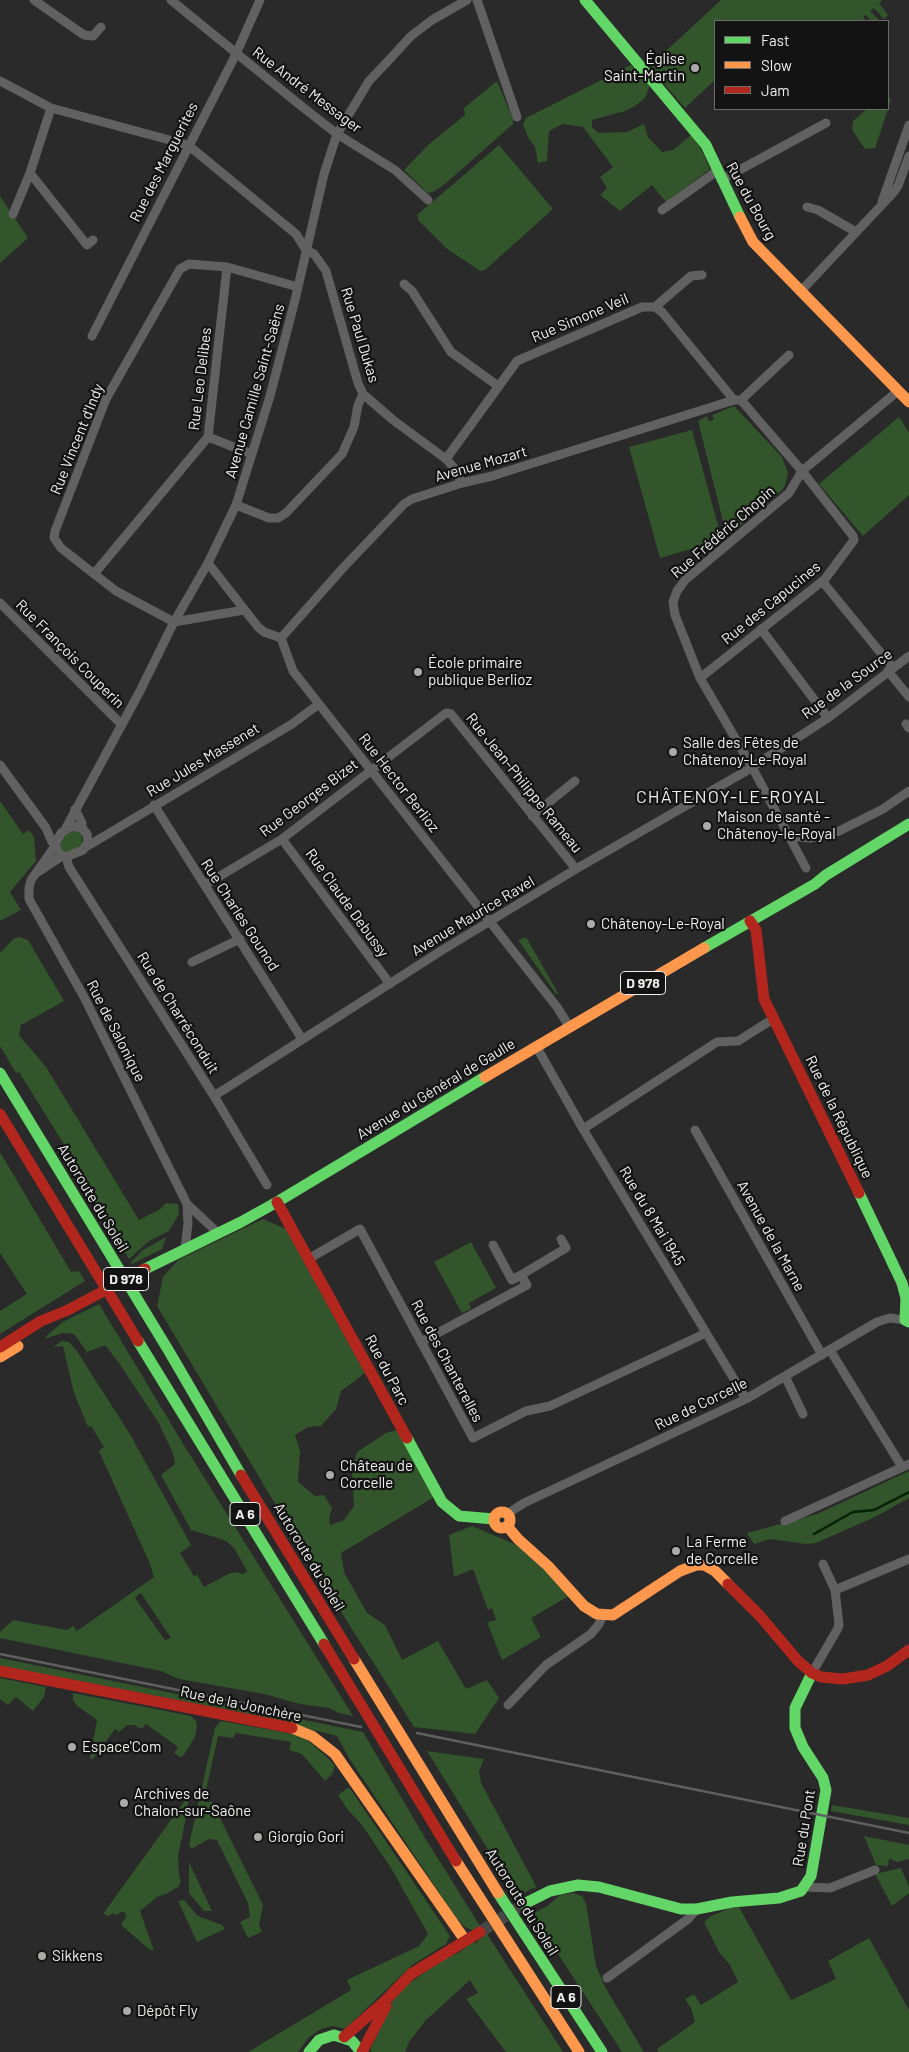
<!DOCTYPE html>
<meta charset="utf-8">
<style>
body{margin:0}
#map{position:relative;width:909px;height:2052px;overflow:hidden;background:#292a29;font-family:Barlow,sans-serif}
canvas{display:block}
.legend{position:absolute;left:714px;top:20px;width:175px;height:90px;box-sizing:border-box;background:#121312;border:1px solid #6a6b6a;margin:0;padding:6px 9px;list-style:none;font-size:15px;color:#eff0ee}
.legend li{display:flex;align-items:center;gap:10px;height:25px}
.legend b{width:25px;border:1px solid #6a6b6a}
</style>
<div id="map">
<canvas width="909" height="2052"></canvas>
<ul class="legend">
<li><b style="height:6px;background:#63d668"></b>Fast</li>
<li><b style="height:6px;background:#ff974d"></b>Slow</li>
<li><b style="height:6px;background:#b3261e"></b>Jam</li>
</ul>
</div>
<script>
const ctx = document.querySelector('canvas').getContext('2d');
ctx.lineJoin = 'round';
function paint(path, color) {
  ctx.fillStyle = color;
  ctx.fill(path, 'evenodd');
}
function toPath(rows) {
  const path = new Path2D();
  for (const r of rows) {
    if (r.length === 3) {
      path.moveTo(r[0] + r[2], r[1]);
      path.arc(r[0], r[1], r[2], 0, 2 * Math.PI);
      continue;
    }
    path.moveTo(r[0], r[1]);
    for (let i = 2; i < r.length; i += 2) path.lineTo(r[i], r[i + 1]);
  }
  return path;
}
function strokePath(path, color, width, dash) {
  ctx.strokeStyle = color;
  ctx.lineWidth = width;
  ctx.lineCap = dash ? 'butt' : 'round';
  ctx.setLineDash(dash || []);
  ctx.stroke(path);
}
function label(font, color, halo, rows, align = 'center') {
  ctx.font = font + ' Barlow,sans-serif';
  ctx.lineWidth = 4.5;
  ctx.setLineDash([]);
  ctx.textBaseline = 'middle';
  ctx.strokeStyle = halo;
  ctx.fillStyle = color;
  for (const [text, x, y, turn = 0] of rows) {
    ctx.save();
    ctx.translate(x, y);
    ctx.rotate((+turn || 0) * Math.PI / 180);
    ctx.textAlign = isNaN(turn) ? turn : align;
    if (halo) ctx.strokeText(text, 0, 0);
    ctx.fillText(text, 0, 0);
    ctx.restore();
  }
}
paint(toPath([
 [721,0,882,0,879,3,888,15,884,19,874,8,870,11,880,21,871,21,866,15,863,17,866,21,715,21,715,80,685,108,653,71,652,64],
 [631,65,650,85,645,98,635,106,625,111,592,120,592,127,598,133,627,132,644,124,648,137,662,152,673,150,691,135,701,149,710,169,666,202,652,185,620,211,600,195,607,188,600,177,613,167,583,127,563,124,549,131,547,161,538,163,535,147,529,139,523,125,526,118],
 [497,81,513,119,513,124,445,184,433,192,428,193,404,170,428,145,465,115,464,108],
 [888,98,891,100,875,148,865,149,852,130,853,121,867,109,888,109],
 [499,145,553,209,485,270,480,271,446,248,419,221,417,215],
 [0,196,28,238,0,263],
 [734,406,782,457,788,473,785,486,781,491,727,537,698,421,707,416,709,421,714,420,712,415],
 [899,417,909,433,909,495,863,536,819,484],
 [692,430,722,540,660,558,629,447],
 [0,801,23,834,29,830,34,837,36,861,10,892,21,910,0,921],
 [74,830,79,831,82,835,82,845,67,854,63,853,59,848,59,843,68,831],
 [19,937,28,940,64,1001,21,1025,19,1035,46,1067,139,1220,159,1210,166,1203,178,1204,179,1214,169,1231,149,1241,129,1259,71,1165,75,1162,19,1072,16,1073,0,1046,0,953,13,939],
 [526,937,558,993,556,994,518,940],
 [0,1152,71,1272,79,1271,85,1281,0,1334,0,1311,27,1294,0,1253],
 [263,1219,286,1229,365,1373,341,1391,336,1409,321,1426,308,1427,295,1435,300,1451,298,1482,315,1496,324,1495,332,1508,329,1519,330,1525,344,1520,354,1506,352,1472,357,1452,386,1433,397,1430,434,1497,341,1553,344,1572,367,1613,385,1625,402,1660,438,1641,466,1689,487,1680,499,1698,475,1734,414,1727,314,1569,157,1306,163,1277,178,1260],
 [166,1237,162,1249,132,1264,131,1262,143,1250],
 [471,1242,496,1288,469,1303,471,1309,462,1313,434,1262],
 [99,1304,179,1437,353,1716,339,1713,329,1708,300,1704,264,1694,179,1679,161,1671,0,1638,0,1632,13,1620,67,1630,73,1626,77,1631,154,1577,150,1564,99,1451,104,1447,91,1426,88,1427,74,1393,63,1346,53,1347,62,1341,69,1342,77,1351,131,1436,191,1545,180,1553,194,1576,197,1575,204,1587,228,1574,235,1572,243,1574,247,1571,234,1548,227,1542,221,1539,191,1530,161,1475,175,1464,173,1453,158,1422,119,1363,105,1345,87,1352,74,1334,62,1333,48,1338,45,1337,63,1322],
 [140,1593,141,1593,171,1638,165,1640,135,1598],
 [909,1471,909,1498,875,1517,816,1543,805,1544,770,1539,754,1544,747,1533,817,1514],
 [472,1526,517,1545,535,1560,569,1596,531,1618,541,1637,502,1660,487,1622,496,1620,492,1608,488,1610,473,1569,454,1577,449,1535],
 [0,1658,363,1732,425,1838,480,1926,472,1930,465,1927,457,1919,349,1758,337,1736,261,1716,0,1666],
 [0,1678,46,1687,44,1697,33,1711,16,1697,8,1705,0,1699],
 [73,1693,191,1716,196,1721,197,1726,195,1737,183,1756,180,1757,174,1753,178,1747,146,1724,142,1729,134,1725,127,1725,119,1732,115,1729,93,1759,90,1759,97,1720,77,1706,73,1700],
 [221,1721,293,1734,305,1738,328,1758,335,1766,332,1774,325,1781,302,1754,289,1750,291,1742,236,1733,233,1738,218,1736,205,1795,205,1802,212,1802,263,1905,259,1925,262,1932,248,1938,240,1922,250,1917,248,1903,217,1840,209,1839,191,1849,189,1845,215,1728],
 [427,1751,484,1759,479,1771,481,1783,536,1886,535,1889,532,1888,518,1898],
 [349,1787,450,1936,446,1944,412,1965,345,2029,333,2026,321,2029,309,2037,298,2052,248,2052,351,1990,347,1980,419,1946,428,1934,391,1868,362,1825,348,1810,338,1795],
 [189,1795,187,1813,178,1856,179,1875,181,1881,178,1887,166,1894,157,1897,140,1911,154,1951,149,1949,121,1925,126,1917,125,1912,120,1912,118,1915,112,1913,109,1916,103,1914],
 [832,1805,909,1818,909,1825,831,1811],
 [864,1836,909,1845,909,1859,897,1862,889,1858,888,1866,876,1865],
 [189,1862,212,1911,204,1911,189,1893],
 [901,1868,909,1887,909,1893,892,1906,875,1874],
 [573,1893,582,1896,586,1903,596,1966,605,1987,644,2052,622,2052,532,1914,547,1906,560,1895],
 [184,1900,198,1916,222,1925,225,1929,197,1942,178,1901],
 [739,1907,791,2000,836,1979,828,1961,869,1938,909,2010,909,2052,659,2052,657,2049,695,2022,691,2008,685,1999,694,1994,701,2005,738,1982,730,1965,719,1952,704,1922,711,1916,730,1908],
 [484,1934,487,1934,563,2052,506,2052,466,1999,478,1993,470,1980,425,2021,409,2042,405,2052,371,2052,371,2048,392,2002,404,1987,421,1975,444,1959,458,1953,473,1942,476,1943]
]), '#32552b');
strokePath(toPath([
 [814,1534,853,1512,874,1510,909,1492]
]), '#062104', 2.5);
strokePath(toPath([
 [480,1932,524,1904]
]), '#474847', 12, [12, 6]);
strokePath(toPath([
 [34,0,84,35,93,36,101,27],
 [171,0,300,105,337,134,395,170,428,200],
 [477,0,517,117],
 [0,81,51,108,188,145,296,234,306,250,314,254,326,271,358,383,363,394,393,420,446,459,454,468,462,483],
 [30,173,87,245,93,240],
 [721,180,826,123],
 [882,202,909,125],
 [807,207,818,210,856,232],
 [662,210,717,171],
 [13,214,30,173,51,108],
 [404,284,412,291,451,352,498,386],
 [800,292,893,193,898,186,909,156],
 [655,307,691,276,702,275],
 [92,336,236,54,260,0],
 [741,400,789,355],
 [208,437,252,454],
 [446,459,517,361,642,307,655,307,662,312,734,400],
 [236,505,269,518,278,518,286,513,342,454,354,427,358,405,363,394],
 [208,563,258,627,264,632,281,638,293,671,557,1007,569,1026],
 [94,574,208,437,227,267],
 [822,581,893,668],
 [0,603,121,724],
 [244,610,174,622,116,591,61,548,54,538,55,531,106,399,180,269,189,264,227,267,298,287],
 [761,629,828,718],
 [281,638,342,569,404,504,412,499,462,483,492,476,734,400,741,400],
 [888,671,909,697],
 [700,678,825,579,854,540,853,536,802,471,741,400],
 [906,724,909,728],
 [0,765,46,828,52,842,55,844],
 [154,805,302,1039],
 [75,809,82,823,82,828],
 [532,816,575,781],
 [71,826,82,828,87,834,88,842,83,850,66,857,59,854,55,844,61,833,71,826],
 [66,828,140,691,174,622,208,563,236,505,270,396,295,300,324,174,337,134,369,81,389,60,411,36,432,20,467,0],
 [788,836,810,838,824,836,839,831,883,809,909,791],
 [282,839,390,984],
 [55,846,31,880,29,888,29,899,84,997,187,1204,218,1233],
 [86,847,292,724,319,704],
 [66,857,69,867,214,1096,267,1185],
 [806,868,752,767,700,678,675,615,673,602,677,591,685,580,789,493,802,471,898,391],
 [38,872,62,856],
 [205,885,282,839,446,713,451,714,576,869],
 [192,962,240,939],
 [536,1046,583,1129,746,1399],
 [214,1096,444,949,576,869,746,771,828,718,909,656],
 [583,1129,717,1042,738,1041,773,1019],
 [695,1130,822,1355],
 [493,1245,512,1280,521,1275],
 [185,1248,188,1224,187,1204],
 [310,1258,360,1229,473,1438,526,1411,550,1406,706,1333],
 [421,1342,527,1285,521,1275,566,1248,561,1239],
 [830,1350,902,1467],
 [785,1376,803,1414],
 [507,1514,524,1503,746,1399,877,1322,890,1318,905,1320],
 [785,1521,909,1464],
 [823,1564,835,1590],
 [812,1673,837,1630,839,1625,835,1590,909,1559],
 [508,1705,546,1665,591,1634,599,1624,603,1615],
 [805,1887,830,1888,875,1870],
 [607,1978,688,1919,697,1909]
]), '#606160', 9);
strokePath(toPath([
 [585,0,706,145,740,217],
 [704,948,815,884,826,875,909,824],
 [0,1073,170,1353,241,1475],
 [859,1193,902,1283,906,1298,905,1320,909,1322],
 [145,1269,241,1222,277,1202,485,1077],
 [138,1341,324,1644],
 [407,1438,442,1502,459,1516,494,1519],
 [498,1893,602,2052],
 [524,1904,550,1891,578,1885,599,1887,681,1909,697,1909,732,1902,779,1898,801,1891,811,1876,826,1790,823,1778,803,1747,795,1728,795,1708,812,1673],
 [309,2052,319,2040,334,2035,352,2041,361,2052]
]), '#63d668', 11);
strokePath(toPath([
 [740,217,753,242,909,402],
 [485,1077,704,948],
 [0,1357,18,1346],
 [502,1520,8],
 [507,1526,518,1539,548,1566,584,1606,597,1614,613,1615,680,1571,696,1565,704,1565,715,1571,728,1584],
 [354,1659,498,1893],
 [292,1728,312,1736,335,1754,465,1940],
 [456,1861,579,2052]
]), '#ff974d', 11);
strokePath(toPath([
 [750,921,756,930,764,999,859,1193],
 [0,1114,138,1341],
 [277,1202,407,1438],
 [0,1347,41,1321,68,1310,145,1269],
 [241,1475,354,1659],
 [728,1584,760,1616,798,1661,812,1673,821,1677,843,1679,868,1675,887,1666,909,1650],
 [324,1644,456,1861],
 [0,1671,292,1728],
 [344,2037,384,2002,411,1974,480,1932],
 [362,2052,386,2006]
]), '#b3261e', 11);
strokePath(toPath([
 [0,1654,361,1727],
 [417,1733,909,1833]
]), '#5f605f', 2.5);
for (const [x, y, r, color] of [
 [695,68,5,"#aaaba9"],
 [418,672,5,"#aaaba9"],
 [673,752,5,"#aaaba9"],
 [707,826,5,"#aaaba9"],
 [591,924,5,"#aaaba9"],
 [330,1475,5,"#aaaba9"],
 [676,1551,5,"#aaaba9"],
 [72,1747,5,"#aaaba9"],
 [124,1803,5,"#aaaba9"],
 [258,1837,5,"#aaaba9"],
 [42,1956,5,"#aaaba9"],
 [127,2011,5,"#aaaba9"]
]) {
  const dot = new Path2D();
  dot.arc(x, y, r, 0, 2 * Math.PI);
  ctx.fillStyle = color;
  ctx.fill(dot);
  strokePath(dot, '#121312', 2);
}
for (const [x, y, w] of [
 [643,983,45],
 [126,1279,45],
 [245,1514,30],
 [566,1997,30]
]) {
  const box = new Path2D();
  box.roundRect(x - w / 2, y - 11.5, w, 23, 4);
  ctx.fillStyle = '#121312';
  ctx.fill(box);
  strokePath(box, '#eff0ee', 1);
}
label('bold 14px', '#eff0ee', null, [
 ["D 978",643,983],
 ["D 978",126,1279],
 ["A 6",245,1514],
 ["A 6",566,1997]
]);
label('15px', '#eff0ee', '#121312', [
 ["Église",685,59,"right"],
 ["Saint-Martin",685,76,"right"],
 ["École primaire",428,663],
 ["publique Berlioz",428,680],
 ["Salle des Fêtes de",683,743],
 ["Châtenoy-Le-Royal",683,760],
 ["Maison de santé -",717,817],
 ["Châtenoy-le-Royal",717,834],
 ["Châtenoy-Le-Royal",601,924],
 ["Château de",340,1466],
 ["Corcelle",340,1483],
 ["La Ferme",686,1542],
 ["de Corcelle",686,1559],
 ["Espace'Com",82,1747],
 ["Archives de",134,1794],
 ["Chalon-sur-Saône",134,1811],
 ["Giorgio Gori",268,1837],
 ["Sikkens",52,1956],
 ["Dépôt Fly",137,2011]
], 'left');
label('15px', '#eff0ee', '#121312', [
 ["Rue André Messager",307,90,37],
 ["Rue des Marguerites",164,162,-63],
 ["Rue du Bourg",751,201,61],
 ["Rue Simone Veil",580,318,-23],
 ["Rue Paul Dukas",360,335,73],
 ["Rue Leo Delibes",200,379,-83],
 ["Avenue Camille Saint-Saëns",255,391,-74],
 ["Rue Vincent d'Indy",77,439,-68],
 ["Avenue Mozart",481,464,-16],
 ["Rue Frédéric Chopin",723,532,-41],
 ["Rue des Capucines",771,603,-39],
 ["Rue François Couperin",70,654,45],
 ["Rue de la Source",847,684,-36],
 ["Rue Jules Massenet",203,760,-31],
 ["Rue Hector Berlioz",399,783,52],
 ["Rue Jean-Philippe Rameau",524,783,51],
 ["Rue Georges Bizet",309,798,-37],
 ["Rue Claude Debussy",347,903,54],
 ["Rue Charles Gounod",240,915,57],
 ["Avenue Maurice Ravel",473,916,-31],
 ["Rue de Charréconduit",178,1013,58],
 ["Rue de Salonique",116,1031,63],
 ["Avenue du Général de Gaulle",436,1089,-31],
 ["Rue de la République",839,1117,64],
 ["Autoroute du Soleil",93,1198,59],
 ["Rue du 8 Mai 1945",652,1216,59],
 ["Avenue de la Marne",771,1236,61],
 ["Rue des Chanterelles",447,1361,62],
 ["Rue du Parc",387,1370,62],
 ["Rue de Corcelle",701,1404,-26],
 ["Autoroute du Soleil",309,1557,59],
 ["Rue de la Jonchère",241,1704,12],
 ["Rue du Pont",804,1828,-81],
 ["Autoroute du Soleil",522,1902,58]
]);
ctx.letterSpacing = '1px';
label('18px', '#eff0ee', '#121312', [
 ["CHÂTENOY-LE-ROYAL",731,797]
]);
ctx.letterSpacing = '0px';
</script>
